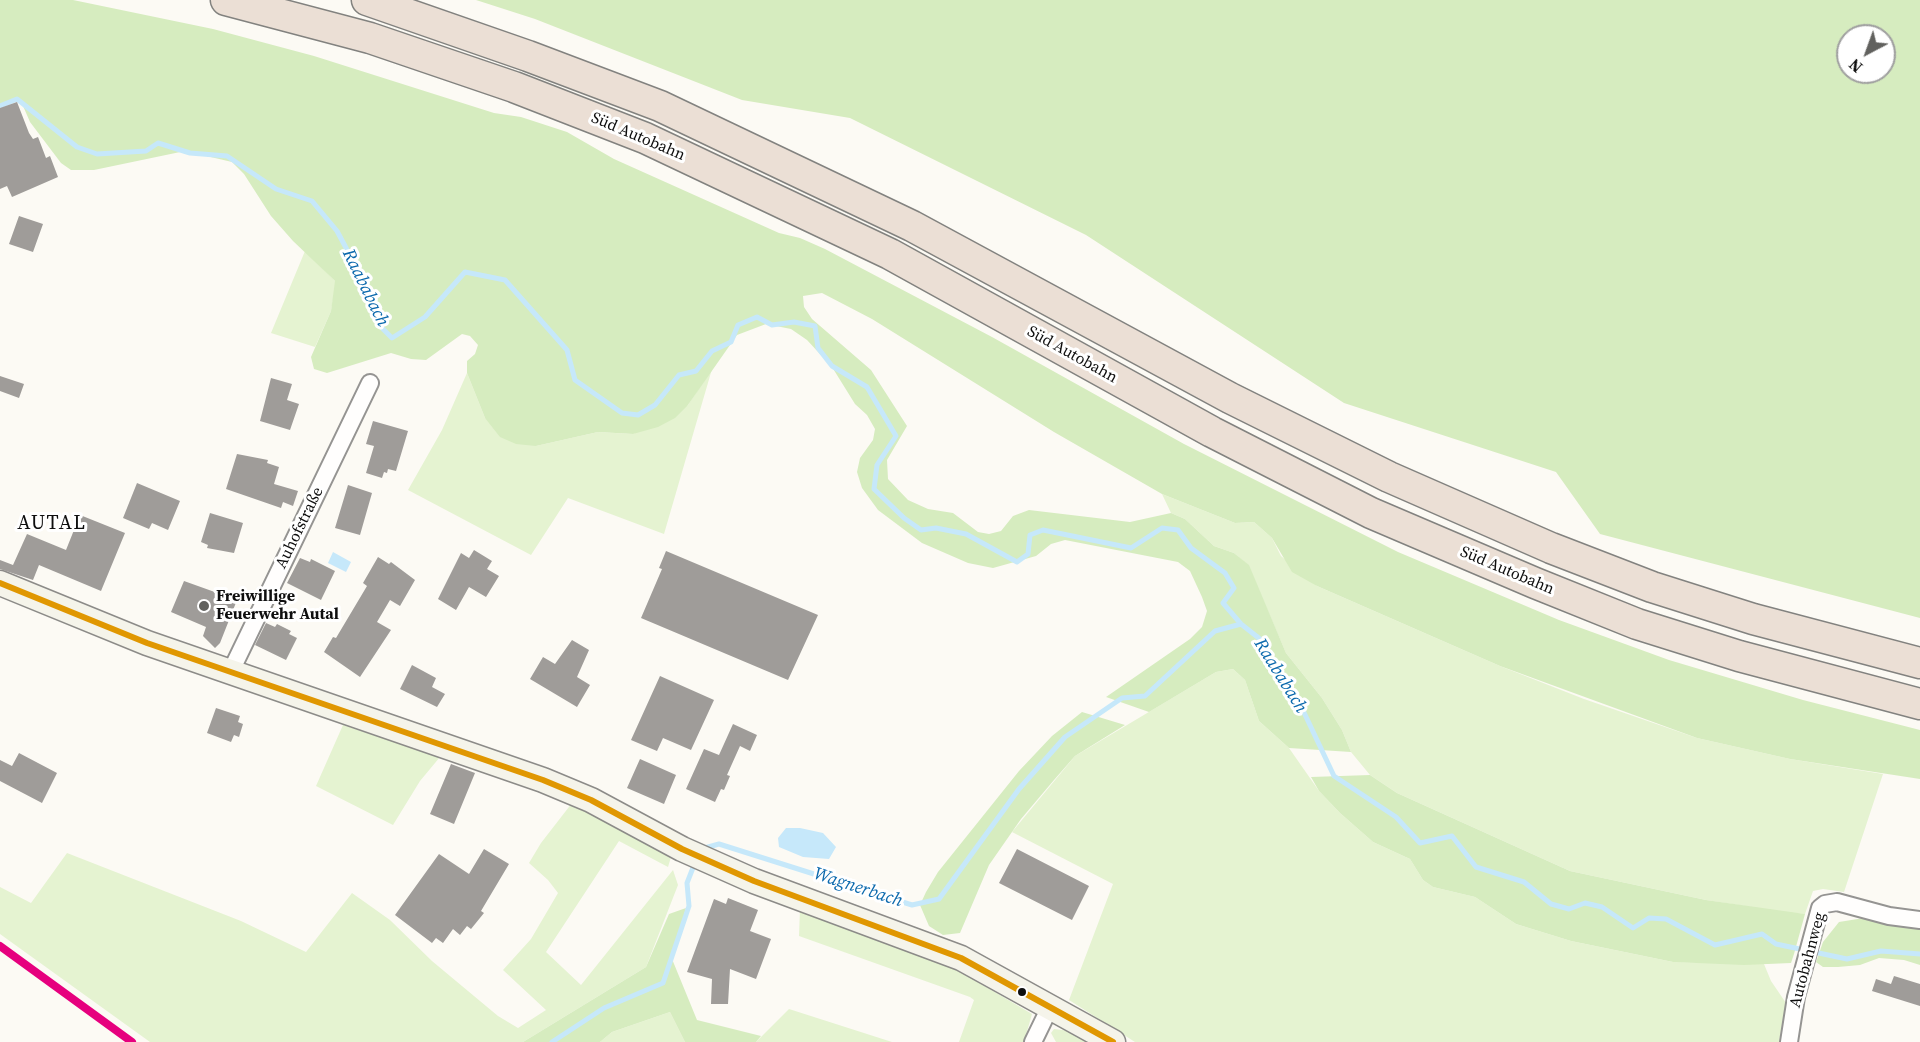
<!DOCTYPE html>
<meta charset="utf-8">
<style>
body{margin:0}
#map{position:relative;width:1920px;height:1042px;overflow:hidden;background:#fcfaf4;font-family:"Source Serif 4",serif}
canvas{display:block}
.north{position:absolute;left:1836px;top:24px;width:60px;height:60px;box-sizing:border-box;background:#fff;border:2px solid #9f9f9f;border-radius:50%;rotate:221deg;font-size:16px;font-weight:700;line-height:24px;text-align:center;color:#0e0e0e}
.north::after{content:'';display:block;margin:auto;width:21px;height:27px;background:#61615e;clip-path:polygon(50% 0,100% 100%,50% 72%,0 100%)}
</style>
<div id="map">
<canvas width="1920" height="1042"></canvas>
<div class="north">N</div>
</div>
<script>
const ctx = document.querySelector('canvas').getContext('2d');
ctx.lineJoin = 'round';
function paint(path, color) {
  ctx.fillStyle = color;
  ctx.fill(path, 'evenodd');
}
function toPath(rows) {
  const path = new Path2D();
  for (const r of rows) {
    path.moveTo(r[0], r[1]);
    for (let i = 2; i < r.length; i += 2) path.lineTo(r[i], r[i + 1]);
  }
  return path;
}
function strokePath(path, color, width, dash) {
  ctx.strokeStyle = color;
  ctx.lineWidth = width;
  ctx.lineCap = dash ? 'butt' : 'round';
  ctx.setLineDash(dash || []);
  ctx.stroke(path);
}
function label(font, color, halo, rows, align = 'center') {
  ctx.font = font + ' "Source Serif 4",serif';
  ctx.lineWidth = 6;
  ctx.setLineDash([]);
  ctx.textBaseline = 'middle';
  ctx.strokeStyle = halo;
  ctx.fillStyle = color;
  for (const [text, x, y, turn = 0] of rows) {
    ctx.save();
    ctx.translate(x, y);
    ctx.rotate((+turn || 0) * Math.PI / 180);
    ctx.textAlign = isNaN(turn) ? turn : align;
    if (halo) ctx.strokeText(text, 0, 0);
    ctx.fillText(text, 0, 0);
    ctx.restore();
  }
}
paint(toPath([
 [305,251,336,282,331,311,315,347,271,333],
 [712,369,664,534,568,498,531,555,408,490,442,430,467,373,485,418,536,446,598,432,633,434,688,405],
 [1162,494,1235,523,1254,522,1272,538,1281,556,1317,586,1500,666,1584,699,1697,738,1790,759,1883,774,1844,892,1823,889,1813,891,1805,914,1790,913,1706,900,1570,871,1397,793,1370,775,1351,752,1342,730,1322,698,1286,653,1248,565,1234,553,1214,546,1185,519,1171,513],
 [1233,669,1245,680,1259,721,1289,748,1319,791,1340,813,1373,842,1410,859,1423,880,1433,887,1475,897,1516,924,1571,941,1673,962,1764,964,1771,981,1786,1003,1779,1042,1135,1042,1069,1000,1113,884,1012,832,1075,756,1216,672],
 [343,725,440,757,420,781,393,825,316,786],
 [572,803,671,857,668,867,619,841,546,952,581,985,673,870,678,885,646,967,523,1042,150,1042,0,934,0,887,31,903,67,853,241,921,306,952,352,893,390,920,432,961,498,1016,518,1028,546,1010,503,970,531,939,558,893,548,880,529,863,541,843],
 [800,909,932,958,966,975,1032,1014,1024,1042,959,1042,974,1000,970,997,799,936],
 [789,1009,892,1042,756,1042],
 [670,1012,685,1042,600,1042,612,1032],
 [1054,1029,1070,1031,1090,1042,1056,1042,1051,1033]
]), '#e5f3d1');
paint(toPath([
 [0,0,73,0,213,29,314,56,494,113,521,117,567,132,614,159,779,233,800,238,825,249,992,337,1184,444,1398,552,1559,620,1669,660,1803,700,1920,730,1920,779,1790,759,1697,738,1500,666,1317,586,1292,572,1272,538,1254,522,1235,523,1162,494,1054,432,872,319,822,293,803,296,804,307,812,319,871,370,907,426,887,460,888,479,908,500,928,509,953,513,978,532,989,534,1001,531,1013,516,1029,510,1130,522,1171,513,1185,519,1214,546,1234,553,1249,565,1286,653,1322,698,1342,730,1351,752,1289,748,1259,721,1245,680,1233,669,1216,672,1149,712,1106,697,1190,639,1202,627,1207,611,1202,597,1190,571,1178,562,1065,540,1051,544,1036,556,993,568,968,563,922,543,878,510,862,488,857,472,860,458,873,440,875,429,867,415,855,404,832,367,807,340,791,329,766,324,737,335,688,405,675,418,658,427,633,434,598,432,536,446,516,444,500,437,485,418,467,373,467,361,475,354,478,345,470,336,462,334,426,360,411,359,391,353,327,373,314,369,311,357,331,311,335,281,293,241,271,216,244,174,232,162,185,151,94,170,71,170,61,163,30,122,20,99,0,106],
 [476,0,1920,0,1920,618,1600,534,1556,472,1344,403,1086,235,850,118,742,100,535,19],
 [1848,36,1884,36,1884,72,1848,72],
 [1082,712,1125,725,1075,756,1054,780,1021,819,989,865,960,933,943,935,929,926,920,905,926,892,938,872,1019,771,1052,736],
 [1370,775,1397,793,1570,871,1706,900,1805,914,1794,954,1791,963,1744,965,1673,962,1571,941,1516,924,1475,897,1433,887,1423,880,1410,859,1373,842,1340,813,1319,791,1311,777],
 [686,908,672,959,697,1020,761,1036,756,1042,685,1042,670,1012,612,1032,600,1042,523,1042,646,967,669,914],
 [1870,917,1920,929,1920,965,1904,960,1879,958,1860,965,1838,967,1823,967,1816,962,1823,942,1839,922]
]), '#d6ecbf');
paint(toPath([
 [333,552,351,562,346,572,328,563],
 [786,828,800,828,823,833,836,847,829,859,803,857,779,847,778,838]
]), '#c6e8fa');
strokePath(toPath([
 [0,106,17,99,77,147,97,154,146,151,158,143,190,153,227,156,276,189,312,201,337,231,368,289,380,326,392,338,425,317,465,272,505,280,567,350,575,380,622,413,638,415,655,405,679,375,696,371,712,351,731,342,738,325,757,317,772,325,794,322,815,326,818,348,832,366,867,387,896,436,877,465,874,489,904,518,921,530,936,528,966,534,1017,562,1028,554,1030,535,1043,530,1131,548,1162,528,1178,530,1191,548,1225,573,1234,588,1223,603,1241,624,1260,639,1300,704,1334,776,1396,817,1420,843,1452,836,1476,867,1524,882,1551,904,1569,909,1585,903,1602,907,1633,928,1649,918,1666,919,1715,945,1762,934,1776,944,1847,959,1881,951,1920,954],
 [701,849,719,844,912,905,939,899,1019,789,1065,737,1122,698,1145,696,1215,631,1241,624],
 [552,1042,604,1008,663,983,689,906,687,883,696,860]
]), '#c6e8fa', 5);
paint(toPath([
 [17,102,29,133,33,139,38,137,46,158,50,156,58,177,12,197,7,186,0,189,0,108],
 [19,216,43,224,33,252,9,244],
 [0,376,24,384,19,398,0,391],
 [271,378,292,384,287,400,299,404,290,430,260,421],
 [373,421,408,431,396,471,388,469,387,473,384,472,382,478,366,473,374,446,366,444],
 [237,454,268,460,267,463,279,467,274,484,298,491,293,506,283,502,281,508,226,489],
 [137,483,180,501,168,530,152,523,149,529,123,518],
 [348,485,372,493,360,535,335,528],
 [210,513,243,523,234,553,207,548,208,545,201,542],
 [80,515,125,533,101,591,39,565,33,580,0,569,0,560,13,565,27,534,66,550],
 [474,550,492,561,487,569,499,576,486,597,469,587,456,610,438,599,461,553,469,558],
 [666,551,818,615,788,680,641,618,662,569,659,568],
 [378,557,389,564,391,562,415,580,400,606,390,600,377,622,391,630,360,677,324,652,333,637,336,638,367,586,363,583],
 [300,558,310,562,311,559,335,571,321,600,287,583],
 [184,581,237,600,220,643,215,648,203,636,206,627,171,612],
 [266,623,275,627,277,624,291,631,289,634,297,638,286,660,255,645],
 [572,640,589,650,577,677,590,685,577,707,530,679,543,657,555,664],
 [412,665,436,678,432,687,445,694,437,707,400,689],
 [660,676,714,700,691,750,663,738,657,751,631,740],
 [216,708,240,716,238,722,243,724,239,737,234,735,231,742,207,733],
 [733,724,757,735,750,751,740,746,727,775,730,776,724,790,721,789,715,802,686,789,704,749,719,755],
 [19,753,57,773,42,803,0,781,0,760,12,766],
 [640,759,676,775,664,804,627,788],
 [451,764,475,773,454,824,430,814],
 [484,849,509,864,481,911,484,913,471,929,467,926,460,935,453,929,443,943,436,938,432,943,395,915,439,854,469,874],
 [1017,849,1089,886,1072,920,999,883],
 [728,898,758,910,750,931,771,939,756,979,730,969,728,1004,711,1004,712,979,687,972,714,899,726,904],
 [1894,976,1920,984,1920,1006,1872,991,1876,979,1891,984]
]), '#9f9c99');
const street = toPath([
 [230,673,370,383],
 [1033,1042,1051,1005],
 [1789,1042,1796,997,1820,908,1825,904,1837,902,1889,916,1920,920]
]);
const secondary = toPath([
 [0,583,147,643,543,780,591,800,682,849,754,881,961,958,1113,1042]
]);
const highway = toPath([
 [226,0,370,38,514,87,645,138,890,254,1212,432,1371,513,1535,583,1637,624,1739,656,1920,704],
 [367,0,528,56,660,106,912,226,1230,398,1389,477,1551,548,1652,587,1753,619,1920,663]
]);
strokePath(street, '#959492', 20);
strokePath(secondary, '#8c8b88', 27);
strokePath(highway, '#82827f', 33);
strokePath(street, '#fffefd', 16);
strokePath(secondary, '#f5f4ea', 24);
strokePath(highway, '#ebdfd5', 30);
strokePath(toPath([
 [0,583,147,643,543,780,591,800,682,849,754,881,961,958,1113,1042]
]), '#e09701', 6);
strokePath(toPath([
 [0,946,132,1042]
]), '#e6007e', 8);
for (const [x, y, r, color] of [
 [204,606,6,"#61615e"],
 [1022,992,5,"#0e0e0e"]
]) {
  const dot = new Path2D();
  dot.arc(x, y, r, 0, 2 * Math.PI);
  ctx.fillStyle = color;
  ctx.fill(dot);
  strokePath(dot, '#fff', 2);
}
label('16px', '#0e0e0e', '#fff', [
 ["Süd Autobahn",638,137,23],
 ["Süd Autobahn",1072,355,29],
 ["Auhofstraße",300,528,-64],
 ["Süd Autobahn",1507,571,23],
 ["Autobahnweg",1808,960,-75]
]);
label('bold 16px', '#0e0e0e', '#fff', [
 ["Freiwillige",216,597],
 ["Feuerwehr Autal",216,615]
], 'left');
label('italic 18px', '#0b69ad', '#fff', [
 ["Raababach",365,288,64],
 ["Raababach",1280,676,58],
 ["Wagnerbach",858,888,18]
]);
ctx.letterSpacing = '1.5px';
label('20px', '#0e0e0e', '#fff', [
 ["AUTAL",52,524]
]);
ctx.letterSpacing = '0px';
</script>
